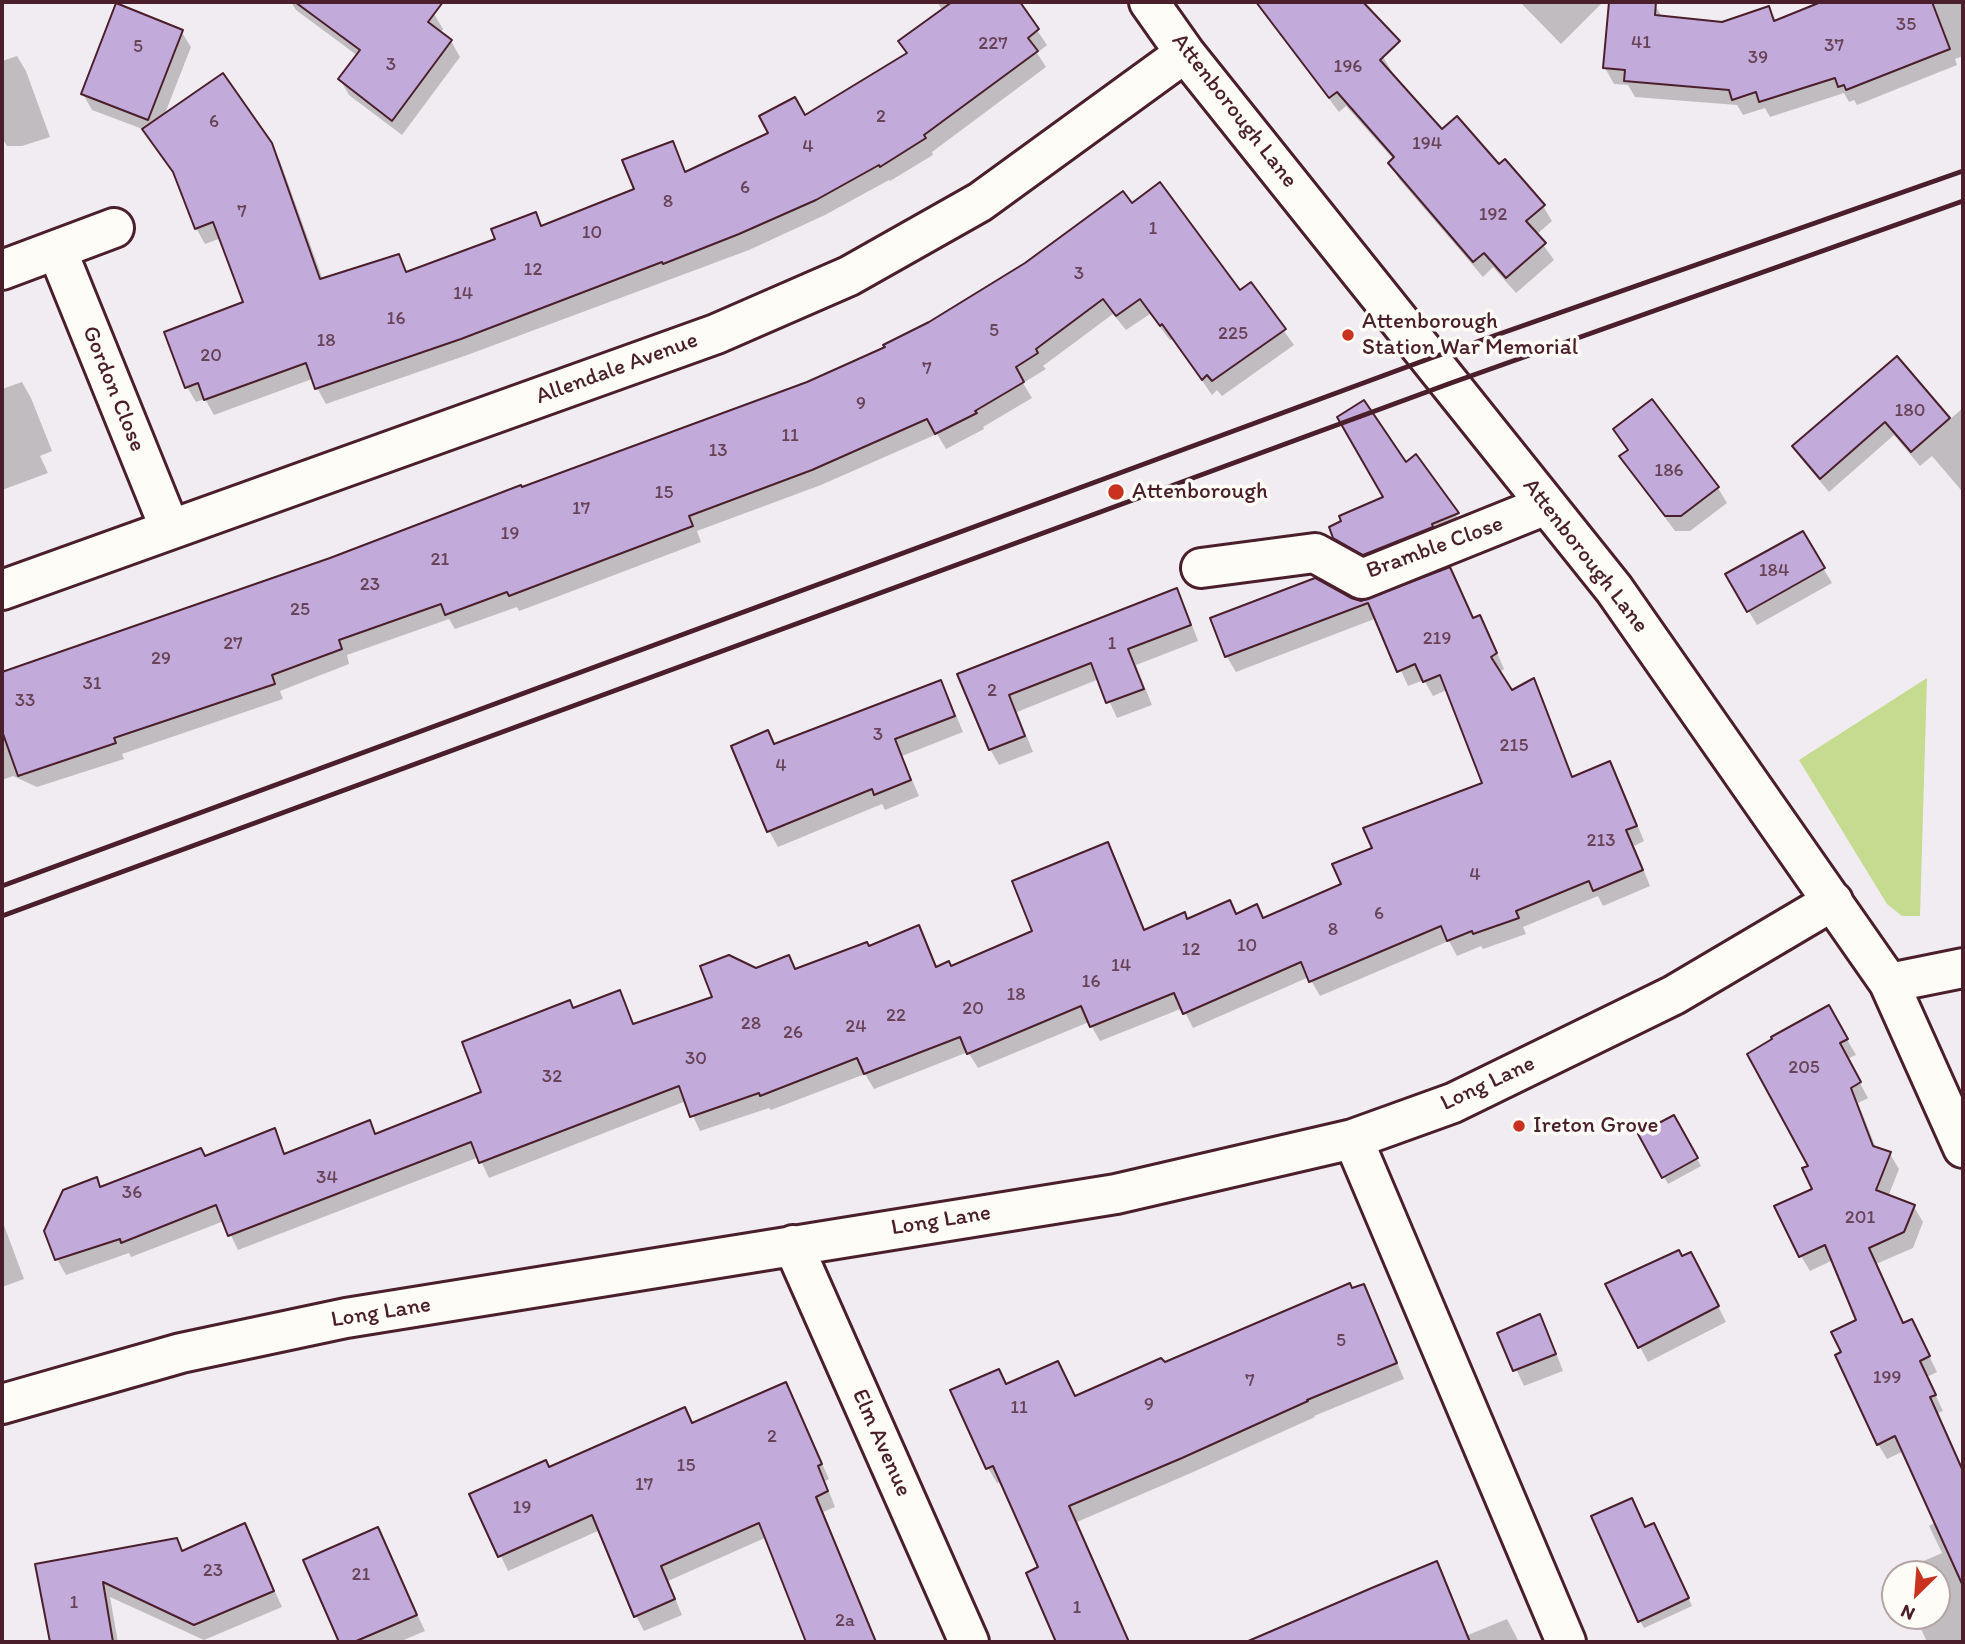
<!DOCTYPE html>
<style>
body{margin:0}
#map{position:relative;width:1965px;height:1644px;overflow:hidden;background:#f1ecf1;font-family:Itim,sans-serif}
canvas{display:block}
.frame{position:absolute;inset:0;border:4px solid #4a1f2b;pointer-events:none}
.north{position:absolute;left:1881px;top:1560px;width:70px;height:70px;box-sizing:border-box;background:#fdfcf7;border:2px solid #b5a4a5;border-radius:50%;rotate:205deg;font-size:19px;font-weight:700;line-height:28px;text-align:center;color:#4a1f2b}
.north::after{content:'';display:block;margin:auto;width:24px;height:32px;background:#c8321e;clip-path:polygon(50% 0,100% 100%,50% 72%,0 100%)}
</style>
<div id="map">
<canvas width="1965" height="1644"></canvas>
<div class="frame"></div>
<div class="north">N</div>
</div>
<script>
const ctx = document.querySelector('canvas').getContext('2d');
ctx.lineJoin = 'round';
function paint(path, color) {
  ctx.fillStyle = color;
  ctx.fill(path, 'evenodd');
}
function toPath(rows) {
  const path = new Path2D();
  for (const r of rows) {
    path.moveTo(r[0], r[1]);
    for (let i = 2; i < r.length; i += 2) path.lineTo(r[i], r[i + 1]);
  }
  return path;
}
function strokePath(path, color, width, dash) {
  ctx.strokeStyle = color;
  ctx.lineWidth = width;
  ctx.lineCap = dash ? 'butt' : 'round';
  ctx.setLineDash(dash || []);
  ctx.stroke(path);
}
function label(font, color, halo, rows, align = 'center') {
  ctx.font = font + ' Itim,sans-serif';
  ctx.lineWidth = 7;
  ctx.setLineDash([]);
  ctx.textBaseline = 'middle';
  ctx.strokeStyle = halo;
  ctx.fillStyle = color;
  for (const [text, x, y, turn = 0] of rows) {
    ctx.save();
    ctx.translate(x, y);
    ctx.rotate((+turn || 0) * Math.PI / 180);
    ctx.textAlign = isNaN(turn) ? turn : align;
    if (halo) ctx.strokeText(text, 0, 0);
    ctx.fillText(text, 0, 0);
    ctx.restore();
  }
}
paint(toPath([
 [1927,678,1920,916,1902,916,1887,904,1799,760]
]), '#c5db90');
paint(toPath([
 [291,2,418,2,434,14,443,29,440,33,451,41,460,57,402,135,349,95,340,79,358,56,296,10],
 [937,2,1018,2,1047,45,1037,53,1046,67,932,152,933,155,890,181,889,180,825,215,749,250,470,354,326,404,312,379,214,415,205,399,196,402,187,387,245,303,221,238,205,244,196,228,177,178,145,130,92,110,83,94,181,31,191,47,164,116,270,144,280,161,323,280,398,256,408,273,497,240,535,215,542,227,636,190,672,143,686,173,804,117,908,54,901,42,943,11],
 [1255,2,1339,2,1383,57,1392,72,1390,74,1442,132,1499,167,1543,206,1552,221,1536,235,1554,260,1516,293,1493,267,1483,277,1399,179,1390,163,1394,160,1346,106,1339,112],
 [1520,2,1603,2,1561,44],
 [1610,2,1655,5,1662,17,1722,23,1769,8,1777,22,1825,2,1963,2,1963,56,1955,59,1957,65,1857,105,1854,100,1849,102,1844,93,1770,117,1765,108,1743,115,1737,105,1635,97,1628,85,1614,84,1605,68],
 [17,56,26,71,50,137,22,146,7,146,2,138,2,61],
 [1131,206,1240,293,1251,285,1294,345,1222,396,1217,390,1212,395,1173,339,1170,340,1150,314,1126,330,1113,314,1043,366,1046,369,1023,383,1032,398,983,427,984,429,946,449,937,434,821,485,697,531,701,542,554,598,519,611,517,607,455,629,449,619,347,655,349,664,280,691,283,699,122,754,124,759,37,787,13,776,2,780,2,673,331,559,808,384,887,348],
 [1897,358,1949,420,1963,408,1963,488,1961,490,1932,456,1920,466,1894,435,1829,492,1803,461,1794,446],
 [22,382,31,398,52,451,40,456,48,473,2,490,2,389],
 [1615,430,1718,488,1727,503,1690,531,1675,531,1631,472,1622,457,1629,452],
 [1416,456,1466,530,1374,570,1344,554,1334,537,1386,498],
 [1802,533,1832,583,1757,625,1727,575],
 [1450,569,1474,619,1480,617,1488,632,1504,669,1499,673,1512,693,1534,681,1542,696,1573,778,1610,763,1618,778,1644,841,1634,846,1650,886,1603,906,1598,896,1523,927,1526,934,1483,949,1481,946,1457,956,1449,941,1320,996,1309,977,1193,1028,1183,1008,1100,1041,1089,1022,978,1068,968,1052,874,1089,865,1074,771,1110,769,1108,700,1131,686,1101,489,1178,479,1157,238,1250,224,1221,131,1257,129,1253,66,1275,57,1259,46,1231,96,1179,102,1188,205,1158,274,1131,286,1155,369,1122,377,1135,484,1093,574,1009,619,992,635,1026,715,998,756,969,788,957,796,971,868,948,918,928,937,968,951,968,1035,932,1107,844,1116,859,1145,931,1187,920,1237,916,1264,920,1343,885,1375,848,1484,784,1447,690,1433,696,1424,680,1408,686,1377,618,1236,672,1227,657,1213,619,1351,600,1361,603],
 [1176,590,1185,606,1198,641,1136,665,1152,705,1117,718,1099,679,1017,712,1033,752,999,765,990,749,960,675],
 [940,682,949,698,963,732,902,756,919,796,885,810,882,804,778,847,769,831,775,746],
 [1829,1008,1856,1055,1847,1059,1868,1098,1858,1103,1876,1148,1890,1154,1899,1169,1888,1197,1914,1207,1923,1222,1913,1248,1876,1264,1904,1325,1912,1321,1937,1372,1927,1377,1943,1411,1938,1413,1963,1471,1963,1642,1927,1642,1915,1616,1937,1616,1937,1574,1896,1573,1942,1553,1929,1526,1936,1522,1904,1451,1887,1459,1878,1444,1843,1353,1858,1321,1833,1260,1810,1271,1801,1256,1814,1190,1811,1166],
 [1673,1117,1701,1166,1668,1184,1640,1135],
 [2,1220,24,1279,2,1287],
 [1682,1258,1699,1269,1726,1322,1648,1362,1640,1347],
 [1363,1286,1372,1302,1404,1379,1314,1416,1315,1417,1191,1473,1077,1522,1129,1642,1058,1642,1028,1574,1040,1568,1002,1481,997,1483,988,1468,1007,1386,1058,1363,1075,1398],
 [1539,1316,1548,1332,1563,1371,1524,1386,1500,1334],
 [786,1384,829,1479,825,1481,835,1507,823,1512,875,1642,810,1642,767,1537,668,1581,682,1615,644,1631,636,1616,600,1530,508,1571,472,1495,693,1424],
 [245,1526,282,1607,204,1640,110,1597,118,1642,51,1642,37,1566,176,1539,183,1552],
 [377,1529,425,1631,399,1642,343,1642,336,1630],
 [1645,1529,1658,1532,1692,1606,1644,1628,1640,1621],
 [1436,1563,1444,1577,1468,1635,1507,1619,1519,1642,1304,1642,1295,1623]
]), '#0003');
const building = toPath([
 [295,2,443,2,428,22,452,40,392,121,338,79,360,50,295,2],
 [952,2,1020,2,1039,29,1028,38,1038,51,924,135,926,138,880,167,879,165,816,200,739,234,663,264,662,262,461,339,315,389,306,363,204,400,198,383,185,388,164,332,243,302,213,222,195,229,173,172,142,129,223,73,272,143,320,279,399,254,406,272,495,239,491,229,536,212,541,226,634,189,622,160,673,141,685,172,768,133,759,116,795,97,805,115,907,53,898,41,952,2],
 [1256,2,1363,2,1400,41,1380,60,1414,98,1442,129,1457,116,1499,164,1505,159,1545,205,1526,221,1546,243,1506,278,1484,253,1473,262,1388,163,1394,157,1337,92,1329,98,1256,2],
 [1609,2,1656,2,1655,15,1722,22,1769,6,1774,21,1821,2,1932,2,1950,49,1846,90,1844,85,1838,87,1835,78,1759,102,1756,92,1732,100,1729,90,1624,81,1625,70,1603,68,1609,2],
 [116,3,183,30,148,120,81,94,116,3],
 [1160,182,1240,290,1251,282,1286,329,1212,381,1207,375,1202,380,1162,324,1160,326,1140,299,1116,316,1103,299,1036,349,1038,353,1016,367,1024,382,975,411,977,413,935,434,927,419,812,470,689,516,693,526,509,596,507,592,445,615,441,604,339,640,342,649,272,675,275,684,114,738,116,743,18,776,2,731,2,672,330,558,521,485,522,487,807,382,885,347,883,345,929,322,1025,263,1123,191,1132,203,1160,182],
 [1897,356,1950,418,1911,452,1885,422,1820,479,1792,446,1897,356],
 [1652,399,1719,487,1681,516,1665,516,1619,456,1628,450,1613,429,1652,399],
 [1364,400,1406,462,1416,454,1459,513,1432,524,1433,527,1363,555,1333,538,1329,527,1341,521,1339,516,1383,497,1337,417,1364,400],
 [1803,531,1825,568,1747,612,1725,574,1803,531],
 [1450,567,1473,618,1480,615,1497,653,1491,657,1512,690,1534,678,1572,777,1610,761,1637,826,1626,830,1643,870,1593,891,1589,881,1516,911,1519,918,1473,934,1472,931,1447,941,1441,926,1309,982,1301,962,1183,1014,1174,993,1090,1027,1081,1006,967,1054,960,1037,864,1074,857,1058,760,1096,759,1093,690,1117,679,1086,479,1163,471,1142,228,1236,216,1205,121,1243,120,1239,55,1260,44,1231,63,1190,97,1177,100,1187,201,1148,205,1156,275,1128,284,1154,370,1120,375,1134,481,1092,462,1042,570,1000,573,1008,620,990,633,1024,712,997,700,966,729,955,756,968,789,955,795,969,867,942,869,946,919,925,936,967,949,961,951,966,1032,931,1012,881,1108,842,1144,930,1185,912,1187,919,1230,900,1236,914,1257,904,1263,918,1341,884,1332,864,1372,848,1363,828,1482,783,1440,675,1423,682,1415,664,1397,672,1368,603,1225,657,1210,618,1315,578,1351,598,1361,601,1450,567],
 [1177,588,1191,625,1128,649,1144,689,1106,703,1091,663,1009,695,1025,736,989,750,957,674,1177,588],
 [941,680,955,716,895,739,911,780,874,795,872,789,767,832,731,746,768,730,774,744,941,680],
 [1829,1005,1848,1039,1840,1043,1861,1082,1851,1088,1873,1146,1891,1152,1876,1190,1915,1205,1904,1232,1869,1248,1903,1323,1912,1319,1930,1356,1920,1361,1936,1395,1930,1397,1963,1471,1963,1586,1895,1436,1877,1445,1835,1355,1841,1352,1831,1332,1856,1320,1825,1245,1799,1257,1774,1206,1812,1189,1802,1168,1808,1166,1747,1054,1772,1039,1771,1037,1829,1005],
 [1674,1115,1698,1158,1662,1178,1638,1134,1674,1115],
 [1679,1250,1682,1256,1691,1252,1719,1306,1638,1348,1605,1284,1679,1250],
 [1350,1283,1352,1288,1364,1284,1397,1363,1307,1400,1308,1401,1182,1458,1069,1506,1129,1642,1056,1642,1026,1573,1038,1567,993,1466,986,1469,950,1390,999,1369,1006,1384,1058,1361,1075,1396,1161,1358,1165,1362,1350,1283],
 [1540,1314,1556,1354,1513,1371,1497,1333,1540,1314],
 [786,1382,822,1464,818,1466,828,1491,816,1497,876,1642,806,1642,759,1523,661,1566,675,1599,634,1617,592,1515,498,1557,469,1494,546,1460,549,1467,685,1407,692,1423,786,1382],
 [1632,1498,1645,1527,1654,1523,1689,1598,1638,1622,1591,1516,1632,1498],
 [245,1523,274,1591,194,1625,103,1582,113,1642,50,1642,35,1564,177,1538,182,1551,245,1523],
 [378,1527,417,1615,354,1642,339,1642,303,1560,378,1527],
 [1437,1561,1470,1642,1246,1642,1374,1587,1437,1561]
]);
paint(building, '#c2abda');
strokePath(building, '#4a1f2b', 2);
const minor = toPath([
 [1149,2,1185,53,1614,589,1889,983,1963,1148],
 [57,250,170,529],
 [2,270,114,228],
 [1201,568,1315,553,1362,579,1546,505],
 [2,590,716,334,849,276,980,202,1185,53],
 [1889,983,1963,968],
 [1353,1139,1566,1642],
 [793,1245,969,1642],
 [2,1404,181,1353,346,1318,1116,1194,1353,1139,1453,1103,1674,995,1833,901]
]);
strokePath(minor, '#4a1f2b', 44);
strokePath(minor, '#fdfcf7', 38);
strokePath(toPath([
 [2,886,1431,358,1963,171],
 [2,916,1451,383,1963,201]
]), '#4a1f2b', 5);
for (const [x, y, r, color] of [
 [1348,335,7,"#c8321e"],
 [1116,492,9,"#c8321e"],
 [1519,1126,7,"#c8321e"]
]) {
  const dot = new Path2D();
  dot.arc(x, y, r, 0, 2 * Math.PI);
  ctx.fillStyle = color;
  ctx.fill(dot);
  strokePath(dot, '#fdfcf7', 2.5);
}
label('19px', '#684257', null, [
 ["35",1906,25],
 ["41",1641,43],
 ["227",993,44],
 ["37",1834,46],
 ["5",138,47],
 ["39",1758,58],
 ["3",391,65],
 ["196",1348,67],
 ["2",881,117],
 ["6",214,122],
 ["194",1427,144],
 ["4",808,147],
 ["6",745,188],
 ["8",668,202],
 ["7",242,212],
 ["192",1493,215],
 ["1",1153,229],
 ["10",592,233],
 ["12",533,270],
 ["3",1079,274],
 ["14",463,294],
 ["16",396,319],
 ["5",994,331],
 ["225",1233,334],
 ["18",326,341],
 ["20",211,356],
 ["7",927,369],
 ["9",861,404],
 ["180",1910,411],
 ["11",790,436],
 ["13",718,451],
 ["186",1669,471],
 ["15",664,493],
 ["17",581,509],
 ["19",510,534],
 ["21",440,560],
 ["184",1774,571],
 ["23",370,585],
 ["25",300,610],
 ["219",1437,639],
 ["27",233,644],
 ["1",1112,644],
 ["29",161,659],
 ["31",92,684],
 ["2",992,691],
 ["33",25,701],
 ["3",878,735],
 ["215",1514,746],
 ["4",781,766],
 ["213",1601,841],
 ["4",1475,875],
 ["6",1379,914],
 ["8",1333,930],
 ["10",1247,946],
 ["12",1191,950],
 ["14",1121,966],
 ["16",1091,982],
 ["18",1016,995],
 ["20",973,1009],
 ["22",896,1016],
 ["28",751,1024],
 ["24",856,1027],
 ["26",793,1033],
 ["30",696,1059],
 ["205",1804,1068],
 ["32",552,1077],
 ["34",327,1178],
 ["36",132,1193],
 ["201",1860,1218],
 ["5",1341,1341],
 ["199",1887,1378],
 ["7",1250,1381],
 ["9",1149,1405],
 ["11",1019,1408],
 ["2",772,1437],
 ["15",686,1466],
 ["17",644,1485],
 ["19",522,1508],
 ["23",213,1571],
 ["21",361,1575],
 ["1",74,1603],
 ["1",1077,1608],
 ["2a",845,1621]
]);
label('23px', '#4a1f2b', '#fdfcf7', [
 ["Attenborough Lane",1234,111,52],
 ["Allendale Avenue",617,369,-20],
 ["Gordon Close",113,389,68],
 ["Bramble Close",1435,548,-20],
 ["Attenborough Lane",1585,556,52],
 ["Long Lane",1488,1084,-25],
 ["Long Lane",941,1221,-9],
 ["Long Lane",381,1313,-9],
 ["Elm Avenue",881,1443,66]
]);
label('23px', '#4a1f2b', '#fdfcf7', [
 ["Attenborough",1362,322],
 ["Station War Memorial",1362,348],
 ["Attenborough",1132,492],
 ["Ireton Grove",1533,1126]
], 'left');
</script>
